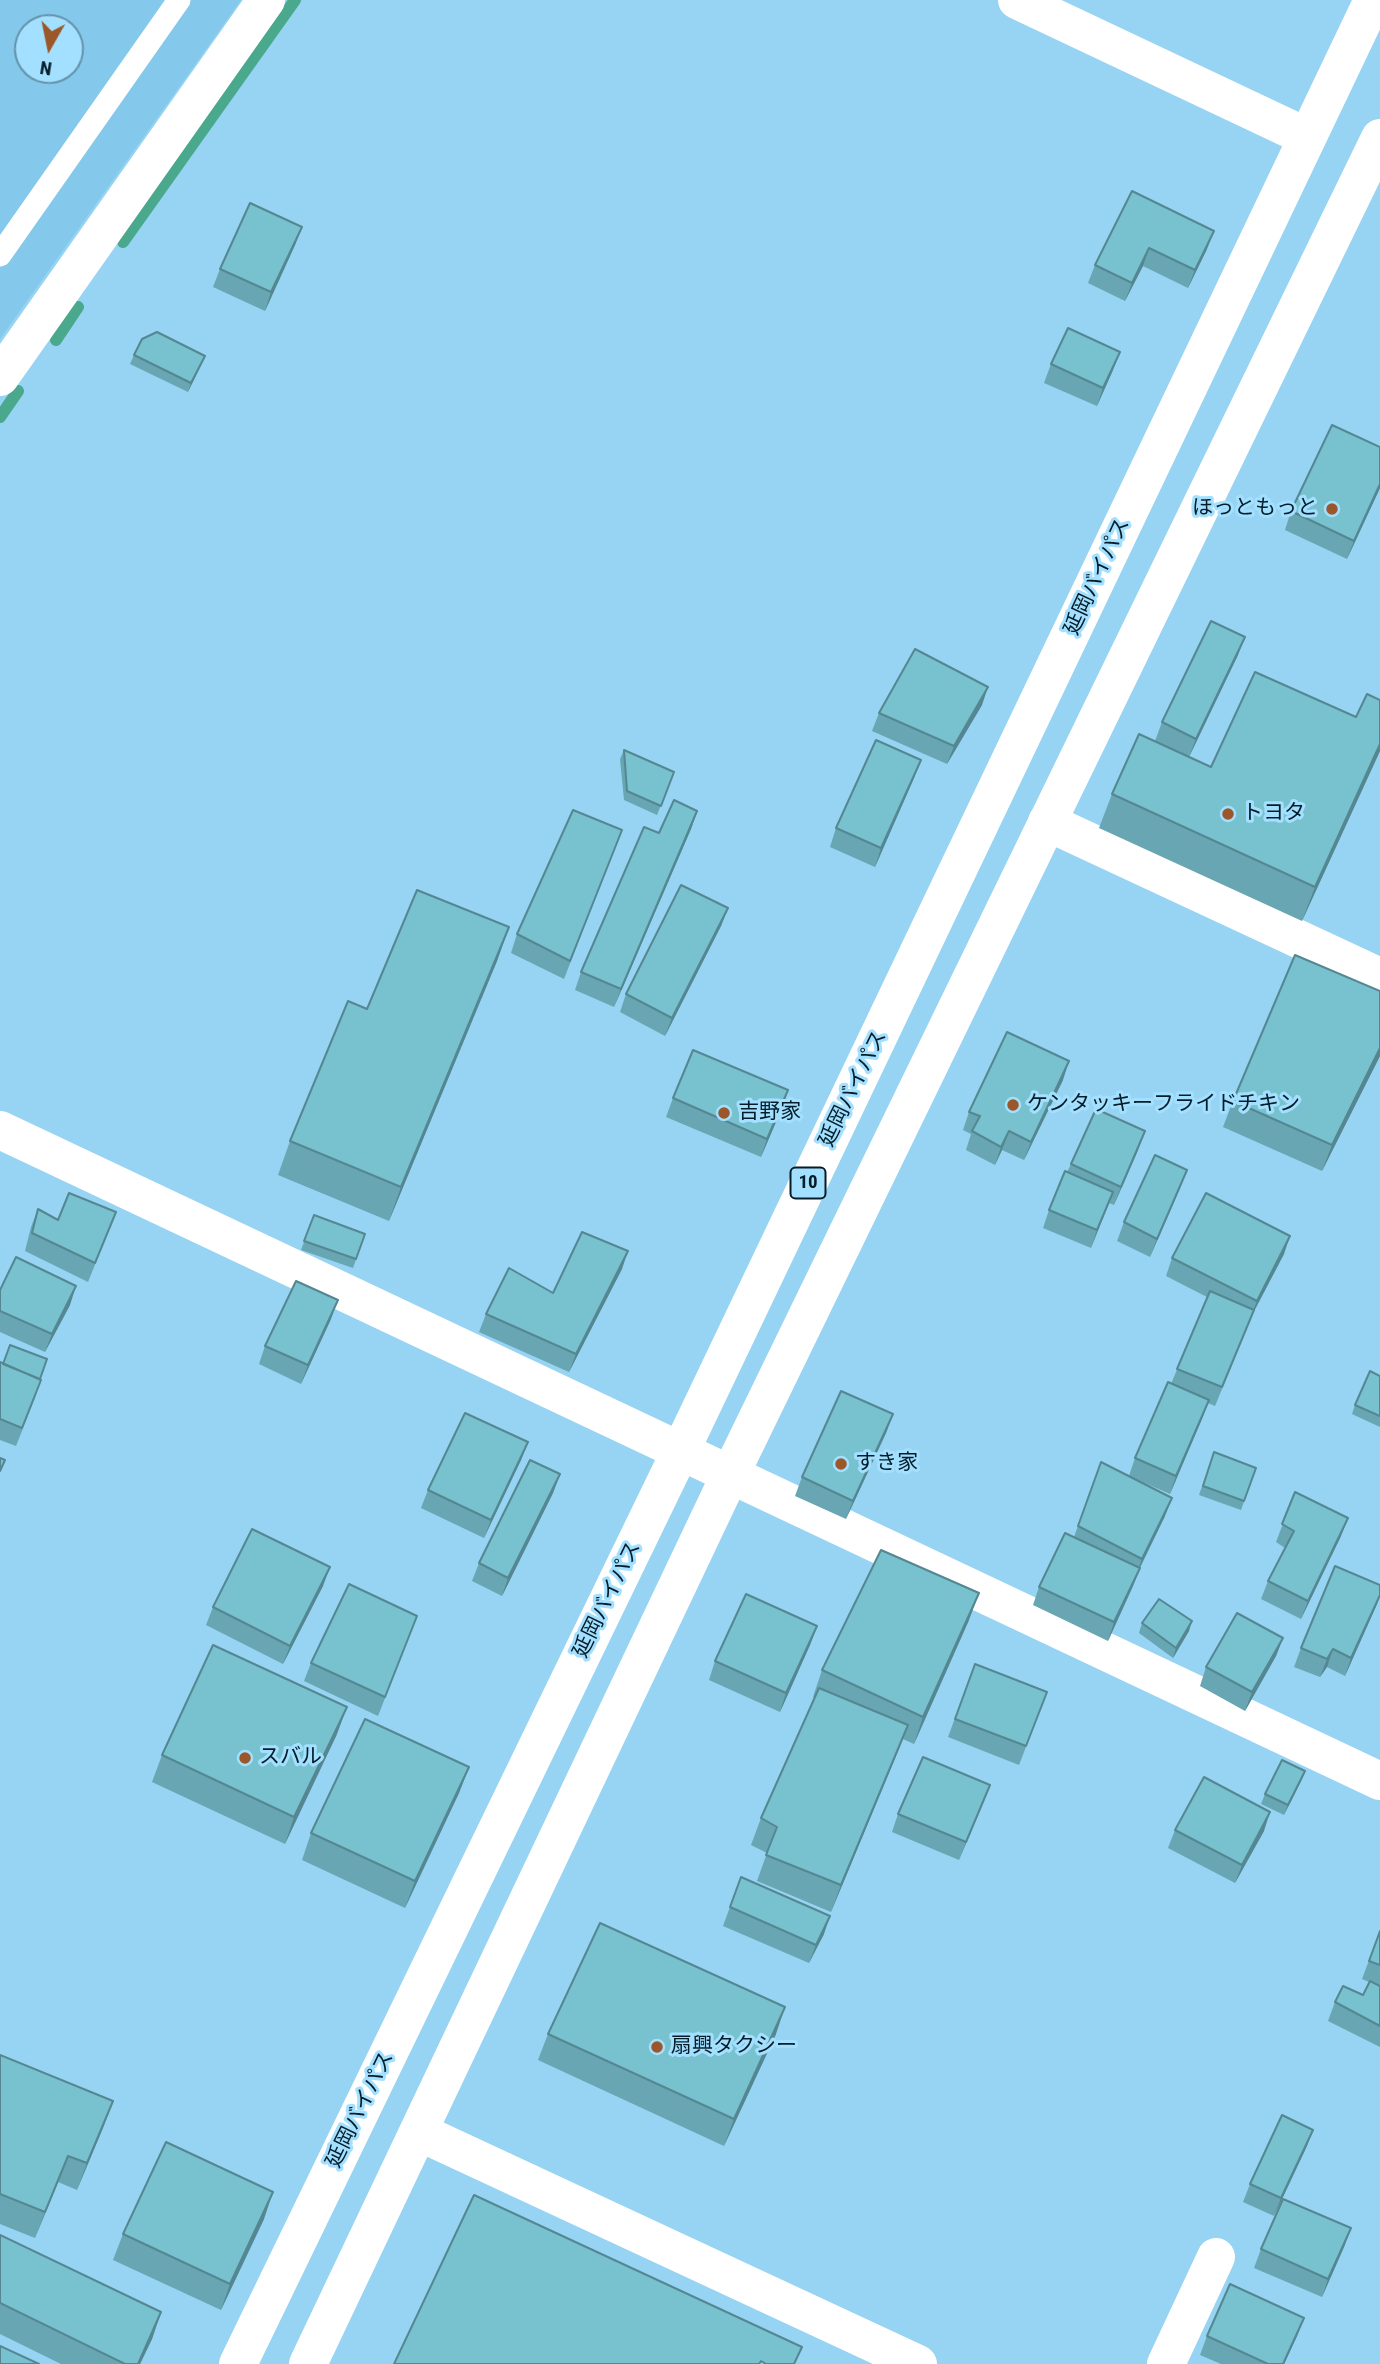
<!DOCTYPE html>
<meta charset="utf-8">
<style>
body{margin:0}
#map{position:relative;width:1380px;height:2364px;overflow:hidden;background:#97d3f2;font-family:"Roboto Condensed",sans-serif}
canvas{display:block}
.north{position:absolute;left:14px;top:14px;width:70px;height:70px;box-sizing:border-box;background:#a3e0ff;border:2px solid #6492a9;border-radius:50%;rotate:189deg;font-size:19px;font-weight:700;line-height:28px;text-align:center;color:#051d29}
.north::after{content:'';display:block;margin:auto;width:24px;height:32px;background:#9b5629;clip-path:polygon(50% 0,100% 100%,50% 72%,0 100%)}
</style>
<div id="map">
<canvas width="1380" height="2364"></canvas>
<div class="north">N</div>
</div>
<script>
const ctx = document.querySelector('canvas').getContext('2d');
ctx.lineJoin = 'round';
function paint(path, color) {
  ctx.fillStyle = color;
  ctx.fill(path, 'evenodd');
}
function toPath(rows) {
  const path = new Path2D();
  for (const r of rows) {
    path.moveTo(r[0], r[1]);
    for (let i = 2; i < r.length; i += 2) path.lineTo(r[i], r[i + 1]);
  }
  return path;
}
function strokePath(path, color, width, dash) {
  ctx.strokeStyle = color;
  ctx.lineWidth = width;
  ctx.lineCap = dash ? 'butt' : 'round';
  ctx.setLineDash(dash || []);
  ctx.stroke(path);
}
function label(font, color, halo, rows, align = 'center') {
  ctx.font = font + ' "Roboto Condensed","Noto Sans JP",sans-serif';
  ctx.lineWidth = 6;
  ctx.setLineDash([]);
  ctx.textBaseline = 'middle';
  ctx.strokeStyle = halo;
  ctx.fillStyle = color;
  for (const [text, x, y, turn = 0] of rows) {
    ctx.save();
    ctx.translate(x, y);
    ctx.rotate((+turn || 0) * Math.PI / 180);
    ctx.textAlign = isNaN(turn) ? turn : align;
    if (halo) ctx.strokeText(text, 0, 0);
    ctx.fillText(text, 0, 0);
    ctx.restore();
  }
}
paint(toPath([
 [0,0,241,0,0,339],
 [28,28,70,28,70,70,28,70]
]), '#84c8eb');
strokePath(toPath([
 [123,242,295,0],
 [56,340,78,307],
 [0,417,18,391]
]), '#4aa88c', 12);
strokePath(toPath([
 [0,255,179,0]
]), '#fff', 23);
strokePath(toPath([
 [1017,0,1307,137],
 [1047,822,1380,977],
 [0,1130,1380,1781],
 [419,2132,918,2364],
 [1166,2364,1216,2257]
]), '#fff', 38);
strokePath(toPath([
 [0,377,266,0]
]), '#fff', 38);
strokePath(toPath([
 [238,2364,681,1450,1373,0],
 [308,2364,730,1475,1380,138]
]), '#fff', 38);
paint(toPath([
 [1132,191,1207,249,1188,288,1143,266,1125,301,1088,283,1095,265],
 [302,227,295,245,265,311,213,287,220,269],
 [134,355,205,356,188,392,130,364],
 [1051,364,1113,370,1097,406,1044,383],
 [1380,447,1380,488,1347,559,1285,530,1291,511],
 [1238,655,1189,757,1155,741,1162,722],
 [1380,700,1380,751,1302,921,1099,828,1112,794,1211,767,1356,717],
 [982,705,947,764,872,731,879,713],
 [624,750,674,772,657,815,624,800,620,759],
 [914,778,875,867,830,847,836,828],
 [697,811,691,829,614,1007,575,990,581,972,659,833],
 [622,830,564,979,511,953,517,934],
 [728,908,721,926,665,1036,620,1012,626,994],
 [509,927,497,961,389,1221,278,1175,290,1141,367,1009],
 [1380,1056,1322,1171,1223,1127,1233,1101],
 [1063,1080,1024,1160,1002,1150,995,1165,966,1150,971,1134,963,1130,969,1112],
 [673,1098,782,1108,761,1157,666,1117],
 [1138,1150,1114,1205,1109,1203,1091,1248,1043,1228,1049,1210,1071,1164],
 [1180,1188,1150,1257,1117,1241,1124,1222],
 [38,1209,58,1220,116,1212,88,1282,25,1251,31,1227],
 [314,1215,365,1234,353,1268,301,1250],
 [1284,1254,1252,1315,1215,1406,1208,1403,1170,1494,1131,1477,1165,1516,1140,1568,1133,1586,1108,1641,1033,1605,1039,1587,1074,1537,1101,1462,1129,1476,1135,1458,1171,1384,1207,1297,1166,1276,1172,1258],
 [622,1269,569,1372,479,1332,486,1314,553,1293],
 [0,1290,70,1305,45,1352,0,1332],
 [331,1319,301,1384,259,1364,265,1346],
 [0,1362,40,1379,35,1398,16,1446,0,1440],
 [1380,1376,1380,1427,1352,1414,1355,1405],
 [893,1414,886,1433,846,1519,795,1496,802,1477],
 [528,1442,521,1460,484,1538,421,1508,428,1490],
 [1214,1452,1256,1468,1241,1510,1199,1495],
 [560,1474,553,1493,502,1596,472,1581,479,1563],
 [1295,1492,1341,1536,1301,1619,1261,1599,1268,1581,1285,1548,1276,1542],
 [323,1586,283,1664,206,1625,213,1607],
 [1377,1604,1345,1676,1327,1667,1320,1677,1294,1667,1301,1648],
 [417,1616,378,1716,304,1681,311,1663],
 [969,1620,914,1744,903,1739,831,1912,757,1881,767,1853,751,1845,761,1818,815,1698,813,1697,822,1670],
 [1142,1623,1189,1631,1173,1658,1139,1633],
 [817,1626,810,1645,780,1712,709,1680,715,1661],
 [1283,1638,1276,1656,1245,1711,1200,1686,1206,1667],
 [975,1664,1047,1692,1019,1765,948,1737],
 [337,1734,285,1844,152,1782,162,1755],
 [469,1767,459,1793,405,1908,302,1860,311,1833],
 [1305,1771,1301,1781,1284,1815,1261,1804,1265,1794],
 [983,1803,959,1860,892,1832,898,1814],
 [1175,1830,1264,1831,1235,1883,1168,1848],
 [741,1877,824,1934,809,1963,723,1926],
 [1380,1931,1380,2047,1328,2021,1335,2002,1363,1995,1369,1982,1362,1979],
 [548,2034,776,2034,724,2146,538,2060],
 [0,2055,113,2101,77,2190,58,2182,35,2238,0,2224],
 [1313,2130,1306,2148,1274,2216,1243,2202,1250,2184],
 [264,2219,221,2310,113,2260,123,2234],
 [1351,2228,1344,2247,1322,2297,1254,2268,1261,2249],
 [0,2235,161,2312,152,2339,140,2364,61,2364,0,2334],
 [1304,2318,1297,2336,1284,2364,1221,2364,1200,2355,1207,2336]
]), '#67a6b2');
paint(toPath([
 [302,227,295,245,265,311,271,292],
 [1214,231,1207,249,1188,288,1195,270],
 [1149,248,1143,266,1125,301,1132,283],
 [1120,352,1113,370,1097,406,1103,388],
 [205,356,201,365,188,392,191,383],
 [1380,484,1380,488,1347,559,1354,541],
 [1245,637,1238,655,1189,757,1196,739],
 [988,687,982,705,947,764,954,746],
 [1380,744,1380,751,1302,921,1315,887],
 [921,760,914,778,875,867,881,848],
 [697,811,691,829,614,1007,621,989],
 [728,908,721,926,665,1036,672,1018],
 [509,927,497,961,389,1221,401,1187],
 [1380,1048,1380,1056,1322,1171,1332,1145],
 [1069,1061,1063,1080,1024,1160,1031,1142],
 [788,1090,782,1108,761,1157,767,1139],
 [1009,1131,1002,1150,995,1165,1001,1147],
 [1145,1131,1138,1150,1114,1205,1121,1187],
 [1187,1170,1180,1188,1150,1257,1157,1239],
 [1113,1192,1106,1210,1091,1248,1097,1230],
 [1290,1236,1284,1254,1252,1315,1215,1406,1257,1301],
 [628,1251,622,1269,569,1372,576,1354],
 [76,1286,70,1305,45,1352,52,1334],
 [338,1300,331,1319,301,1384,308,1365],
 [1209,1400,1202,1419,1170,1494,1176,1476],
 [893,1414,886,1433,846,1519,853,1501],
 [528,1442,521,1460,484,1538,491,1520],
 [560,1474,553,1493,502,1596,508,1578],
 [1172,1498,1165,1516,1135,1577,1142,1559],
 [1348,1518,1341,1536,1301,1619,1308,1601],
 [330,1567,323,1586,283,1664,290,1646],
 [1140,1568,1133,1586,1108,1641,1114,1622],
 [979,1593,969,1620,914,1744,923,1717],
 [1380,1595,1377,1604,1345,1676,1351,1658],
 [1192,1621,1189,1631,1173,1658,1176,1648],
 [817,1626,810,1645,780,1712,786,1693],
 [1283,1638,1276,1656,1245,1711,1252,1692],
 [1333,1649,1327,1667,1320,1677,1327,1659],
 [347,1707,337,1734,285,1844,294,1817],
 [908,1725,898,1751,831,1912,841,1885],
 [469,1767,459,1793,405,1908,415,1881],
 [1305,1771,1301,1781,1284,1815,1288,1805],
 [990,1785,983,1803,959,1860,966,1842],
 [1270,1812,1264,1831,1235,1883,1242,1865],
 [830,1916,824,1934,809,1963,816,1945],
 [785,2007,776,2034,724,2146,734,2119],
 [113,2101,103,2128,77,2190,87,2163],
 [1313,2130,1306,2148,1274,2216,1281,2198],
 [68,2156,58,2182,35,2238,45,2212],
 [273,2192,264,2219,221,2310,230,2284],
 [1351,2228,1344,2247,1322,2297,1328,2279],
 [161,2312,152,2339,140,2364,138,2364],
 [1304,2318,1297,2336,1284,2364,1283,2364]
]), '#548791');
const building = toPath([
 [1132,191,1214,231,1195,270,1149,248,1132,283,1095,265,1132,191],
 [250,203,302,227,271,292,220,269,250,203],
 [1068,328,1120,352,1103,388,1051,364,1068,328],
 [157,332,205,356,191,383,134,355,142,339,157,332],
 [1332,425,1380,447,1380,484,1354,541,1291,511,1332,425],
 [1211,621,1245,637,1196,739,1162,722,1211,621],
 [915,649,988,687,954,746,879,713,915,649],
 [1255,672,1356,717,1367,694,1380,700,1380,744,1315,887,1112,794,1139,734,1211,767,1255,672],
 [876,740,921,760,881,848,836,828,876,740],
 [624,750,674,772,661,806,627,791,624,750],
 [674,800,697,811,621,989,581,972,644,827,659,833,674,800],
 [573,810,622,830,570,961,517,934,573,810],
 [681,885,728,908,672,1018,626,994,681,885],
 [417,890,509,927,401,1187,290,1141,348,1001,367,1009,417,890],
 [1295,955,1380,991,1380,1048,1332,1145,1233,1101,1295,955],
 [1007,1032,1069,1061,1031,1142,1009,1131,1001,1147,972,1131,980,1116,969,1112,1007,1032],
 [693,1050,788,1090,767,1139,673,1098,693,1050],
 [1096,1109,1145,1131,1121,1187,1071,1164,1096,1109],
 [1155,1155,1187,1170,1157,1239,1124,1222,1155,1155],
 [1065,1171,1113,1192,1097,1230,1049,1210,1065,1171],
 [69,1193,116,1212,95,1263,32,1233,38,1209,58,1220,69,1193],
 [1206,1193,1290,1236,1257,1301,1172,1258,1206,1193],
 [314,1215,365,1234,356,1259,304,1241,314,1215],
 [582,1232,628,1251,576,1354,486,1314,509,1268,553,1293,582,1232],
 [16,1257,76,1286,52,1334,0,1311,0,1290,16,1257],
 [296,1281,338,1300,308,1365,265,1346,296,1281],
 [1210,1291,1254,1310,1222,1387,1177,1369,1210,1291],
 [10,1345,47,1359,40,1379,3,1364,10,1345],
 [0,1362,41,1380,22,1428,0,1419,0,1362],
 [1370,1371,1380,1376,1380,1416,1355,1405,1370,1371],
 [1168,1382,1209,1400,1176,1476,1135,1458,1168,1382],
 [841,1391,893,1414,853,1501,802,1477,841,1391],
 [465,1413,528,1442,491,1520,428,1490,465,1413],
 [1214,1452,1256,1468,1244,1501,1203,1486,1214,1452],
 [0,1458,5,1460,0,1471,0,1458],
 [530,1460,560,1474,508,1578,479,1563,530,1460],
 [1101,1462,1172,1498,1142,1559,1078,1526,1101,1462],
 [1295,1492,1348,1518,1308,1601,1268,1581,1294,1531,1282,1524,1295,1492],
 [252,1529,330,1567,290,1646,213,1607,252,1529],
 [1065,1533,1140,1568,1114,1622,1039,1587,1065,1533],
 [881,1550,979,1593,923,1717,822,1670,881,1550],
 [1335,1566,1380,1585,1380,1595,1351,1658,1333,1649,1327,1659,1301,1648,1335,1566],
 [349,1584,417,1616,385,1697,311,1663,349,1584],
 [746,1594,817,1626,786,1693,715,1661,746,1594],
 [1159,1599,1192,1621,1176,1648,1142,1623,1159,1599],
 [1237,1613,1283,1638,1252,1692,1206,1667,1237,1613],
 [213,1645,347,1707,294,1817,162,1755,213,1645],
 [975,1664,1047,1692,1026,1746,955,1719,975,1664],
 [819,1688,908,1725,841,1885,766,1855,777,1827,761,1818,819,1688],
 [365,1719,469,1767,415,1881,311,1833,365,1719],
 [923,1757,990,1785,966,1842,898,1814,923,1757],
 [1282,1760,1305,1771,1288,1805,1265,1794,1282,1760],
 [1204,1777,1270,1812,1242,1865,1175,1830,1204,1777],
 [741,1877,830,1916,816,1945,730,1907,741,1877],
 [600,1923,785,2007,734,2119,548,2034,600,1923],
 [1380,1931,1380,1965,1369,1961,1380,1931],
 [1370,1981,1380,1986,1380,2026,1335,2002,1343,1986,1363,1995,1370,1981],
 [0,2055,113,2101,87,2163,68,2156,45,2212,0,2194,0,2055],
 [1282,2115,1313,2130,1281,2198,1250,2184,1282,2115],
 [166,2142,273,2192,230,2284,123,2234,166,2142],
 [474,2195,802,2347,794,2364,766,2364,761,2361,759,2364,394,2364,474,2195],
 [1283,2199,1351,2228,1328,2279,1261,2249,1283,2199],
 [0,2235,161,2312,138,2364,125,2364,0,2303,0,2235],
 [1230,2284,1304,2318,1283,2364,1268,2364,1207,2336,1230,2284],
 [0,2346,39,2364,0,2364,0,2346]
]);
paint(building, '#78c1cf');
strokePath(building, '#548791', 2);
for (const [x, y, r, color] of [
 [1332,509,7,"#9b5629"],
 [1228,814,7,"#9b5629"],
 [1013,1105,7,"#9b5629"],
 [724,1113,7,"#9b5629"],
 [841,1464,7,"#9b5629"],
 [245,1758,7,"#9b5629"],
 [657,2047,7,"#9b5629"]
]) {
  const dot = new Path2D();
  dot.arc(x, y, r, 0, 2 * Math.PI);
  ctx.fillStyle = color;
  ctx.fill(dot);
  strokePath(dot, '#a3e0ff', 2.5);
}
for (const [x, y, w] of [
 [808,1183,35]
]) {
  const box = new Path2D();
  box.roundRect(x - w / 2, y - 15.5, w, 31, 5);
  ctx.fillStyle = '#a3e0ff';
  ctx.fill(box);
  strokePath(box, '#051d29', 2);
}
label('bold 19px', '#051d29', null, [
 ["10",808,1183]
]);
label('21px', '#051d29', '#a3e0ff', [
 ["ほっともっと",1318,509,"right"],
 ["トヨタ",1242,814],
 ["ケンタッキーフライドチキン",1027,1105],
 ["吉野家",738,1113],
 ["すき家",855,1464],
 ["スバル",259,1758],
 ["扇興タクシー",671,2047]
], 'left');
label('21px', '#051d29', '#a3e0ff', [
 ["延岡バイパス",1098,577,-65],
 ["延岡バイパス",854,1089,-64],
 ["延岡バイパス",608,1600,-64],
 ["延岡バイパス",361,2110,-64]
]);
</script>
